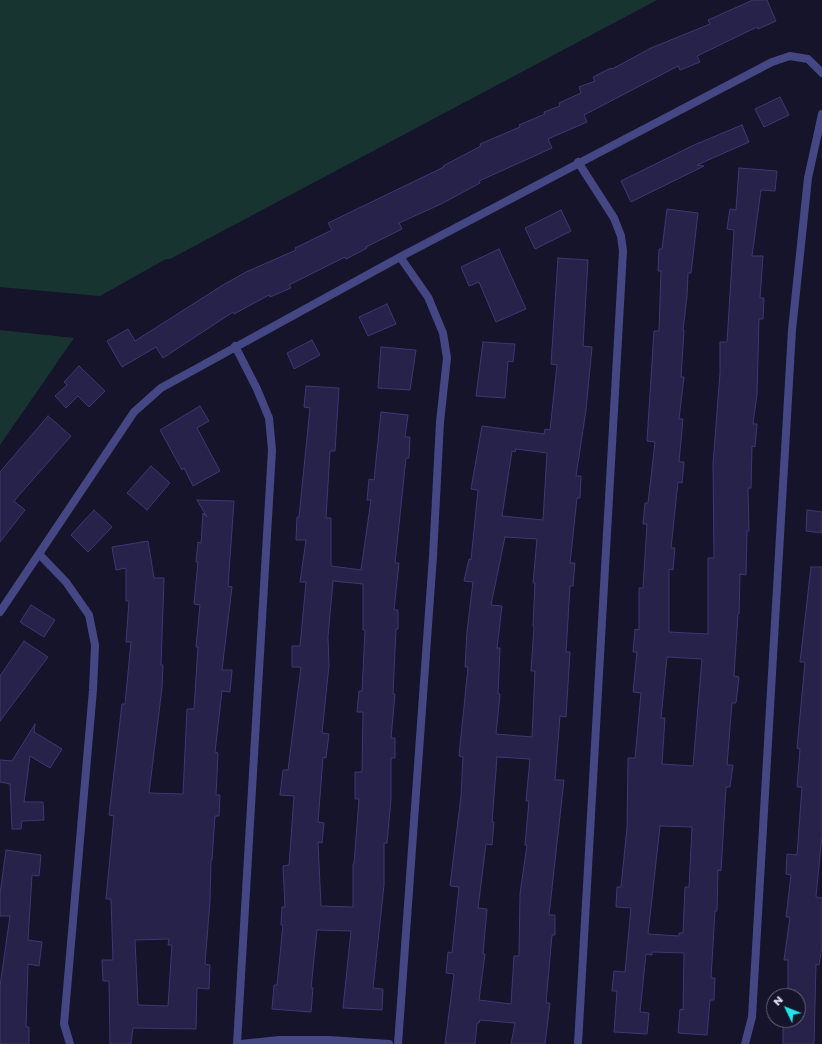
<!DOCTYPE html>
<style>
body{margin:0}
#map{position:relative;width:822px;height:1044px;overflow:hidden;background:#16142a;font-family:Poppins,sans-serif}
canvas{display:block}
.north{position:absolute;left:766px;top:988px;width:40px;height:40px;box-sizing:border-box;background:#16142a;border:1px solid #68667e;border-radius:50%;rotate:313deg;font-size:11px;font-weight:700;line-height:16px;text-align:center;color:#e2e1fc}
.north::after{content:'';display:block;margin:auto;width:14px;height:18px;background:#21e3e8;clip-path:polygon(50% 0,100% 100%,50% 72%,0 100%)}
</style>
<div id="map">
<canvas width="822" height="1044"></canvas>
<div class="north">N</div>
</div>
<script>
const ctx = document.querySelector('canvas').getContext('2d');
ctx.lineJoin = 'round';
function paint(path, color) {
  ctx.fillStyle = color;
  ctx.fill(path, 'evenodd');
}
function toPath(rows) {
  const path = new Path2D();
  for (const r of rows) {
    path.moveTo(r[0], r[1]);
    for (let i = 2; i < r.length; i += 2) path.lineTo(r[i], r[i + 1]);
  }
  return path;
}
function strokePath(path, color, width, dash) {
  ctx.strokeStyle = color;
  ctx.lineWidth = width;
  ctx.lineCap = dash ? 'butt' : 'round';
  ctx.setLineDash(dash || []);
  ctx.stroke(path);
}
paint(toPath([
 [0,0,657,0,170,259,166,259,100,296,0,287],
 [0,330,74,338,0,445]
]), '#183431');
const building = toPath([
 [753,0,767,0,776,21,758,29,757,27,697,56,700,62,680,70,678,66,584,115,587,122,548,139,552,148,479,181,480,183,441,204,399,223,402,229,366,247,367,248,346,259,345,257,289,285,291,288,270,297,269,295,234,314,233,312,163,358,156,347,122,367,107,341,128,329,135,341,223,285,246,272,296,250,295,248,332,230,328,223,444,167,443,166,481,146,480,144,520,127,519,125,545,114,544,112,560,106,559,103,581,93,579,87,595,81,593,77,611,68,612,69,651,48,710,24,708,20,753,0],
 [780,97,789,115,764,127,755,109,780,97],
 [742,125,749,142,697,165,704,166,631,202,621,181,694,145,742,125],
 [739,168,777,171,775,191,761,190,752,256,763,256,760,298,764,298,763,319,759,319,757,394,753,424,757,424,755,447,752,446,751,488,748,488,749,531,747,531,746,575,740,574,739,614,738,614,734,676,739,677,736,703,732,703,727,765,733,765,730,787,726,787,721,871,718,870,717,911,715,911,711,978,715,978,714,1000,710,1000,707,1035,678,1033,680,1009,683,1010,684,953,652,952,652,955,646,954,640,1012,649,1013,647,1034,614,1032,617,991,612,991,614,971,625,972,631,908,616,907,617,887,621,887,627,828,628,758,635,758,641,693,633,692,637,652,633,652,635,629,639,630,639,588,643,588,647,524,643,524,645,503,648,503,655,442,647,441,654,331,659,331,661,271,658,271,659,249,662,249,667,209,698,213,691,273,688,273,687,296,683,330,684,330,681,377,684,377,679,419,683,419,679,462,684,462,682,483,678,482,671,548,675,548,673,570,669,569,669,632,708,634,708,558,714,558,713,464,720,373,720,342,727,342,734,230,727,229,730,209,736,210,739,168],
 [667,657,702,659,693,766,662,764,665,718,661,718,667,657],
 [660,826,692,827,689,887,685,887,683,933,679,933,679,936,648,934,660,826],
 [561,210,571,231,535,249,525,228,561,210],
 [499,249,526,309,496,322,479,282,469,286,461,267,499,249],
 [558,258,588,260,583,346,592,347,586,410,576,476,581,476,580,498,577,498,570,563,575,563,573,586,570,586,566,652,570,652,566,717,560,716,555,780,564,780,549,915,555,915,555,935,552,935,546,1003,550,1003,545,1044,511,1044,515,1023,480,1020,479,1023,477,1023,475,1044,445,1044,454,974,446,973,448,952,452,953,459,887,450,886,461,796,463,757,459,756,468,667,465,667,467,632,473,582,464,581,469,559,471,560,478,490,471,489,482,426,544,434,545,429,550,430,557,365,551,364,558,258],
 [516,449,547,453,543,520,502,516,512,451,515,452,516,449],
 [505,537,537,539,533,583,535,583,533,626,534,627,531,671,535,671,532,737,496,734,500,694,498,694,500,648,497,648,502,606,491,605,505,537],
 [497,757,530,759,526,801,529,801,525,845,527,845,520,894,519,956,514,956,511,1004,479,1000,485,954,483,954,487,909,478,908,486,844,492,845,494,822,492,822,497,757],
 [387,304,396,324,368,336,359,317,387,304],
 [312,340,320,355,294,369,287,353,312,340],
 [483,342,515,344,513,362,508,361,505,398,476,396,483,342],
 [381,347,416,350,410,390,378,388,381,347],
 [79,366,105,391,89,407,78,396,66,408,55,396,67,385,64,382,79,366],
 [306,386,339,388,335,451,330,451,326,518,331,518,331,566,361,570,371,500,367,500,369,479,374,480,381,412,408,415,405,437,410,437,409,458,406,458,395,563,399,563,394,610,398,610,398,629,396,629,393,694,395,694,391,738,395,738,395,758,391,758,391,799,387,843,384,843,384,885,373,988,383,989,382,1010,343,1008,351,931,317,930,311,988,313,988,311,1012,272,1009,274,985,277,985,283,925,281,925,282,907,285,907,283,866,289,865,294,796,280,795,283,770,288,770,301,667,292,667,292,646,300,646,306,582,300,582,306,540,296,540,297,517,299,517,310,408,304,407,306,386],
 [333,581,363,584,363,630,365,630,362,691,359,691,357,712,363,712,362,772,355,772,355,799,359,799,354,864,353,864,353,907,321,906,318,842,322,843,324,823,318,822,323,757,326,758,329,734,322,733,329,665,328,637,333,581],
 [200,406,209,421,197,428,220,471,193,486,184,468,182,470,160,430,200,406],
 [48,416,71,436,14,501,25,510,0,542,0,472,48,416],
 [151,466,170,483,147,510,127,493,151,466],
 [197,500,234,501,228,586,232,587,222,670,232,670,230,692,222,691,215,752,218,753,216,795,220,795,219,816,215,816,212,860,211,860,210,901,205,964,210,965,209,989,197,988,196,1029,133,1028,131,1044,110,1044,109,981,103,981,102,960,113,960,111,899,106,899,114,816,109,815,122,704,125,704,131,642,126,642,129,601,126,601,126,568,116,570,112,547,148,541,154,578,164,578,161,665,163,665,162,688,149,793,183,794,187,709,194,709,198,647,196,647,200,605,194,604,198,562,196,562,198,542,201,543,203,513,207,517,197,500],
 [169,939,168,945,172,945,168,1006,138,1005,135,940,169,939],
 [94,510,112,527,88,552,71,535,94,510],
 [807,510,822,512,822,533,806,531,807,510],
 [811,567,822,567,822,834,816,897,822,898,822,947,819,965,816,964,814,1044,783,1044,783,1023,788,1023,788,1020,798,1020,798,996,788,996,788,960,784,960,790,917,786,917,791,875,786,874,787,854,797,855,802,787,797,787,800,749,797,748,805,662,800,662,811,567],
 [31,605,55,620,44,637,20,622,31,605],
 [24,641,48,657,0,721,0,676,24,641],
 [35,724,34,732,62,749,50,768,30,756,24,802,43,802,44,820,22,821,21,829,12,829,10,784,0,782,0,760,12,761,35,724],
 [6,850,41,855,39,876,32,875,28,940,42,942,39,966,28,964,26,1027,29,1027,29,1044,0,1044,0,986,10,916,0,916,0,894,6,850]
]);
paint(building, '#272249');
strokePath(building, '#3e3773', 1);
strokePath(toPath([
 [235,346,257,389,269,418,272,450,237,1044],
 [39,554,66,582,89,615,95,645,93,690,64,1024,70,1044],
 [0,612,134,412,161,388,400,257,772,62,790,56,808,59,822,73],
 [241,1044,279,1040,329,1040,389,1044],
 [398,1044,433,556,440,422,447,358,443,333,428,297,400,257],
 [578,1044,623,251,621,236,614,218,578,162],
 [745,1044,752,1017,792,330,808,178,822,114]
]), '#444784', 8);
</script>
